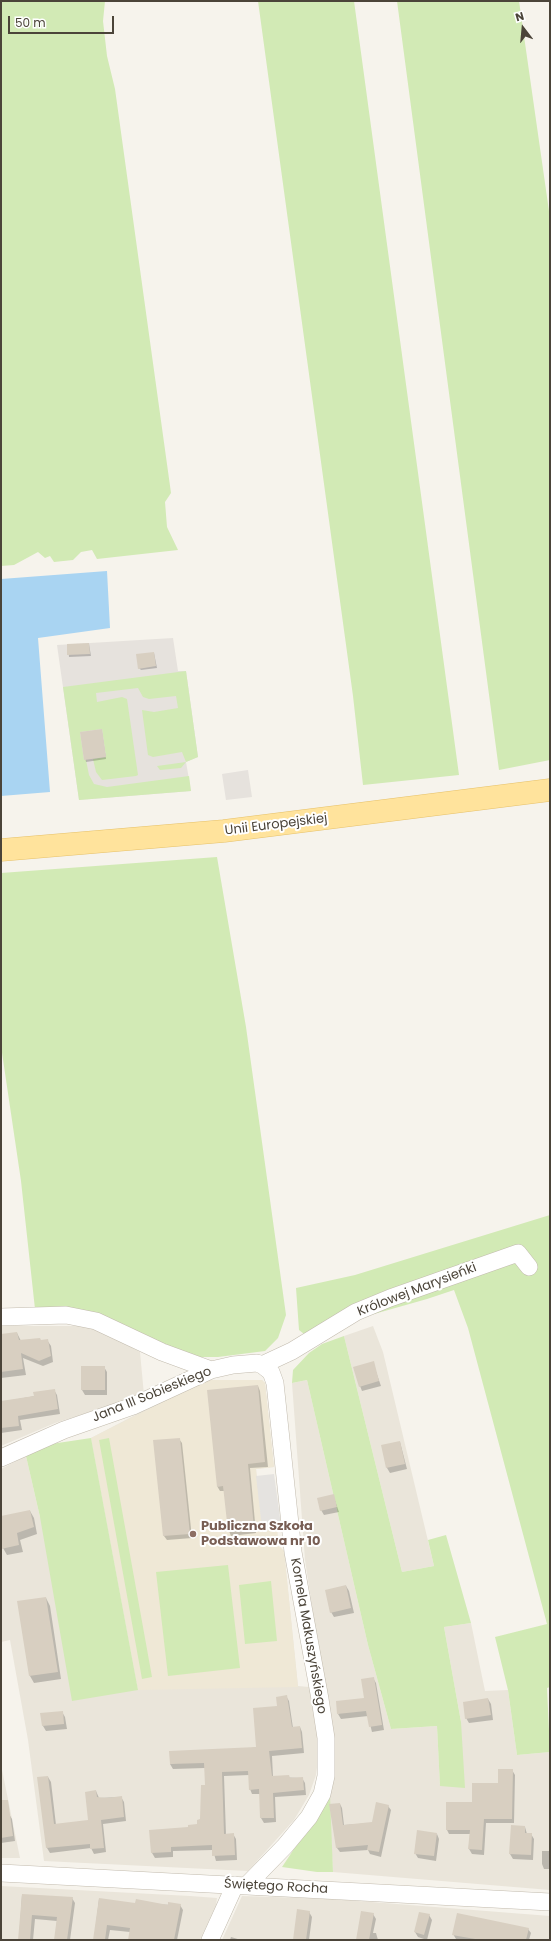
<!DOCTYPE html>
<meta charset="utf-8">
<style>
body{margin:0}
#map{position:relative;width:551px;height:1941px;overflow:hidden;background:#f6f3ec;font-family:Poppins,sans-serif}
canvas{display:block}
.frame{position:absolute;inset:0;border:2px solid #4b4439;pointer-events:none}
.north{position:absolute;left:503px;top:8px;width:40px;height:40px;-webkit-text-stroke:3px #fff;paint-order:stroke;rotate:344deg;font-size:11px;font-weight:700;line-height:16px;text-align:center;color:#4b4439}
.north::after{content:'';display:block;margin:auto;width:14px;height:18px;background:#4b4439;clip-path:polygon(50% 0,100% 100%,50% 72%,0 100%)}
.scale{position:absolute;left:8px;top:16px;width:106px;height:18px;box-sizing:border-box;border:2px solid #4b4439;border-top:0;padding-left:5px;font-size:12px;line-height:14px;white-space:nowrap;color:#4b4439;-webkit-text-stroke:3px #fff;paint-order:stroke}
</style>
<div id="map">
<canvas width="551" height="1941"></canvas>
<div class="frame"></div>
<div class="north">N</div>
<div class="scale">50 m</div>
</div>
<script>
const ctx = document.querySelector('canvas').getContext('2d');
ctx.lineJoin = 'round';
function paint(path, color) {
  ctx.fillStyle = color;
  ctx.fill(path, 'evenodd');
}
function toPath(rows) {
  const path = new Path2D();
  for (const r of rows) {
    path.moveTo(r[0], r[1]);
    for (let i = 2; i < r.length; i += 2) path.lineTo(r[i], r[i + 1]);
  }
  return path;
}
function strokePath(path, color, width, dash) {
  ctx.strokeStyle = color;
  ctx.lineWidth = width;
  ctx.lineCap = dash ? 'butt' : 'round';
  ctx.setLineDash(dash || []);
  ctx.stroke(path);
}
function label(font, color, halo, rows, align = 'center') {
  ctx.font = font + ' Poppins,sans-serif';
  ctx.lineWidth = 4;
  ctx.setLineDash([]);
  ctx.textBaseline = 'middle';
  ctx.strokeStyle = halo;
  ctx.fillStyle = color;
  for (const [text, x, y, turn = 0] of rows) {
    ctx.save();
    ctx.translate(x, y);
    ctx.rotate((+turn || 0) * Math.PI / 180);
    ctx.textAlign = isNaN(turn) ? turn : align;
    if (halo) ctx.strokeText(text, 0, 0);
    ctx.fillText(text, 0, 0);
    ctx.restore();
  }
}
paint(toPath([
 [1,1326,92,1326,140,1352,144,1395,55,1423,1,1446],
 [373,1326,383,1352,434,1566,402,1572,344,1336],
 [262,1380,265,1383,274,1467,256,1469,262,1527,277,1526,278,1545,284,1551,298,1686,309,1687,317,1729,318,1760,316,1775,309,1795,294,1820,248,1871,44,1861,28,1740,10,1640,1,1642,1,1469,26,1456,40,1517,138,1690,91,1438,187,1388],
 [307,1380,368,1645,391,1729,437,1726,440,1785,461,1722,444,1627,471,1623,485,1691,508,1690,517,1755,550,1752,550,1890,333,1872,329,1804,333,1746,305,1560,292,1383],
 [1,1765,20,1858,1,1858],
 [1,1886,190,1896,217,1898,216,1905,200,1940,1,1940],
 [242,1896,333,1899,550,1916,550,1940,222,1940]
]), '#eae5da');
paint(toPath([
 [173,638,178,671,186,671,198,757,186,762,191,791,79,800,57,645],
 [248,770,252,797,226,800,222,774]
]), '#e6e2dd');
paint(toPath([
 [207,1380,262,1380,265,1383,274,1467,256,1469,262,1527,277,1526,278,1545,284,1551,298,1687,138,1690,91,1438]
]), '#efe8d6');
paint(toPath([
 [1,1,105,1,103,21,107,56,115,89,171,493,165,502,167,527,178,550,97,559,92,550,81,552,73,560,54,562,50,556,45,558,38,552,14,565,1,566],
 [258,1,354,1,459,775,363,785,353,696],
 [397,1,519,1,550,218,550,760,499,770],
 [186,671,198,757,186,762,181,768,160,770,157,766,186,762,182,752,153,757,148,755,142,710,154,712,178,708,176,696,149,699,143,697,138,688,96,693,97,702,122,697,127,699,138,775,136,776,102,780,96,772,93,759,106,757,102,729,80,732,84,760,86,760,89,775,94,784,107,787,189,776,191,791,79,800,63,687],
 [217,857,246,1027,286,1315,278,1338,265,1351,218,1357,189,1357,35,1309,21,1181,1,1046,1,873],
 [550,1215,550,1687,547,1688,550,1752,517,1755,508,1690,495,1637,547,1624,468,1328,454,1290,427,1299,367,1316,321,1331,304,1334,299,1330,296,1288,355,1275],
 [344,1336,402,1572,434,1566,428,1540,446,1535,471,1623,444,1627,461,1722,465,1788,440,1786,437,1726,391,1729,368,1645,307,1380,292,1383,293,1370,309,1353,322,1344],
 [91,1438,138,1690,72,1701,40,1517,26,1456,51,1444],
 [109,1438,152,1677,142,1679,99,1440],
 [228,1565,240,1668,168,1676,156,1572],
 [271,1581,277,1641,245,1644,239,1585],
 [330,1795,333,1872,317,1872,282,1867]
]), '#d2eab5');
paint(toPath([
 [274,1474,281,1525,262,1528,256,1476]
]), '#e5e3e0');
paint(toPath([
 [107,571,110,628,38,638,50,792,1,796,1,579]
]), '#a9d4f2');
paint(toPath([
 [89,644,91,656,69,657,68,645],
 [154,653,157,668,141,670,139,668],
 [102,732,106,759,86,762,81,733],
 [17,1333,21,1341,47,1340,51,1346,53,1362,43,1366,23,1358,26,1375,1,1378,1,1335],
 [373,1363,381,1386,362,1391,360,1386],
 [104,1367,107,1372,107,1395,85,1395,82,1390],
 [258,1386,260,1391,268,1467,250,1468,256,1533,231,1536,229,1531,225,1491,220,1491,217,1486],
 [54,1390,57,1395,60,1414,20,1420,22,1430,1,1433,1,1402,35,1396],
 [179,1439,182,1443,192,1538,167,1540,164,1536,154,1441],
 [400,1442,407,1469,390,1473,387,1468,383,1446],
 [333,1495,339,1512,324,1515,321,1510],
 [30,1511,34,1518,37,1534,20,1540,23,1552,7,1555,3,1548,1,1549,1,1518],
 [346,1586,349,1591,354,1613,334,1617,331,1612],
 [46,1598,50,1606,61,1679,34,1683,30,1676],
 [373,1678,376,1683,384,1730,372,1732,368,1716,341,1719,338,1714,365,1699],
 [286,1696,289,1701,293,1728,300,1727,302,1732,304,1753,272,1756,273,1777,302,1778,305,1783,306,1795,275,1797,276,1822,264,1823,261,1818,260,1794,252,1794,250,1789,249,1775,224,1776,226,1835,233,1834,236,1839,237,1860,216,1861,213,1850,173,1851,173,1857,155,1858,152,1853,150,1831,189,1828,198,1825,201,1820,206,1786,205,1768,173,1769,170,1764,257,1747,279,1707],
 [488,1699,491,1704,493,1720,469,1723,466,1718],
 [62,1712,65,1717,67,1729,46,1731,43,1726,42,1714],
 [512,1770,515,1775,514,1823,486,1823,484,1855,472,1854,469,1849,470,1834,449,1834,447,1830,473,1804,499,1784],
 [48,1777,51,1782,56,1825,89,1821,96,1791,99,1798,121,1797,124,1802,126,1821,103,1824,106,1852,94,1854,91,1848,50,1853,47,1848],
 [340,1804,342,1808,344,1825,373,1823,388,1806,391,1810,381,1857,370,1854,368,1850,340,1852,337,1848],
 [9,1814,12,1819,15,1841,1,1843,1,1815],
 [525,1827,527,1834,531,1834,534,1839,533,1860,513,1859,510,1854],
 [437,1834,439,1839,436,1861,418,1858,415,1853],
 [542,1851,550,1851,550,1869,544,1869,542,1864],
 [22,1895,72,1898,75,1903,70,1940,55,1940,57,1921,35,1919,33,1940,19,1940],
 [99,1899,136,1904,180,1905,183,1910,177,1940,129,1940,130,1932,110,1930,108,1940,94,1940],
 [309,1912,312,1917,309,1940,294,1940],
 [373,1914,376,1919,373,1933,376,1933,378,1940,357,1940],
 [429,1915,432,1920,427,1940,418,1937,415,1932],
 [528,1929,531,1933,529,1940,463,1940,456,1939,453,1934],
 [231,1937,241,1940,230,1940]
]), '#0003');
paint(toPath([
 [89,643,90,654,67,655,67,644],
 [154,652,156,666,138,669,136,654],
 [102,729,106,757,84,760,80,732],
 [17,1332,19,1340,40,1338,41,1340,48,1339,51,1356,39,1361,21,1353,23,1369,1,1372,1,1334],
 [374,1361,379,1381,359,1387,353,1367],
 [81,1366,105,1366,105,1390,81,1390],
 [258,1385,265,1462,248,1464,254,1528,228,1531,223,1486,217,1487,207,1390],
 [55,1389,58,1409,18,1416,19,1426,1,1428,1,1401,34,1396,33,1392],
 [180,1438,190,1534,163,1536,153,1440],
 [400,1441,405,1464,386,1468,381,1445],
 [334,1494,337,1507,320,1511,317,1498],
 [30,1510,34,1527,17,1533,19,1545,1,1549,1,1516],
 [346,1585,351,1608,330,1613,325,1590],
 [46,1597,58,1672,29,1676,17,1601],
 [374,1677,382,1725,369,1727,366,1711,337,1714,336,1701,364,1698,361,1679],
 [287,1695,292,1727,300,1726,302,1748,269,1751,272,1776,289,1775,290,1778,303,1777,304,1790,273,1793,274,1818,260,1818,259,1789,249,1790,248,1771,222,1772,224,1834,234,1833,235,1855,212,1856,212,1845,171,1847,171,1852,151,1853,149,1830,188,1827,188,1825,197,1824,197,1820,200,1819,201,1785,205,1785,204,1763,170,1764,169,1751,256,1747,253,1708,277,1706,276,1697],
 [488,1698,491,1715,465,1719,463,1702],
 [63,1711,64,1724,42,1726,40,1713],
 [498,1769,513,1769,512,1819,484,1819,482,1850,468,1849,470,1830,446,1830,446,1802,472,1802,472,1783,498,1783],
 [48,1776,54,1824,88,1820,85,1792,96,1790,97,1797,107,1798,122,1796,124,1817,101,1820,104,1848,90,1849,90,1844,46,1848,37,1777],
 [1,1800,8,1800,13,1836,1,1838],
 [376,1802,389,1805,379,1852,367,1850,368,1845,336,1848,329,1804,340,1803,343,1825,372,1822],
 [511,1825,525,1826,525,1833,532,1833,531,1855,509,1854],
 [417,1830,437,1833,434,1856,414,1854],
 [22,1894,73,1897,67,1940,54,1940,57,1917,32,1915,30,1940,18,1940],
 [99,1898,135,1903,136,1899,168,1905,168,1902,181,1904,174,1940,128,1940,130,1928,107,1925,105,1940,93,1940],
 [297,1909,310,1911,306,1940,293,1940],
 [361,1911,374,1913,369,1940,356,1940],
 [419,1912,430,1914,424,1935,414,1932],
 [457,1913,529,1928,526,1940,481,1940,452,1935]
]), '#d8cfc1');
const minor = toPath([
 [1,1317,66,1315,96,1321,162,1352,211,1370],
 [262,1365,292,1351,356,1312,390,1298,518,1253,529,1267],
 [1,1458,64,1430,133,1406,211,1370,233,1365,257,1363,262,1365,271,1372,275,1383,293,1552,320,1699,326,1738,326,1776,322,1794,309,1817,285,1846,247,1885],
 [1,1873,550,1902],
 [210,1940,235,1885]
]);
const primary = toPath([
 [1,850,224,831,550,790]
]);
strokePath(minor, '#c2bbae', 18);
strokePath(primary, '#e6c16a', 23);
strokePath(minor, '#fff', 17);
strokePath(primary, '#ffe39c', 22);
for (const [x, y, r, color] of [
 [193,1534,4,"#8d6e63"]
]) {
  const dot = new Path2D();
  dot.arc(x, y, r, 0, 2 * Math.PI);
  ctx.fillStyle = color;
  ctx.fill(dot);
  strokePath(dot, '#fff', 1.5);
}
label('13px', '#4b4439', '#fff', [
 ["Unii Europejskiej",276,825,-7],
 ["Królowej Marysieńki",417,1290,-21],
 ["Jana III Sobieskiego",152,1395,-22],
 ["Kornela Makuszyńskiego",308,1636,80],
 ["Świętego Rocha",276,1887,3]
]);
label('bold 13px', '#785e54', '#fff', [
 ["Publiczna Szkoła",201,1527],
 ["Podstawowa nr 10",201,1542]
], 'left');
</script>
